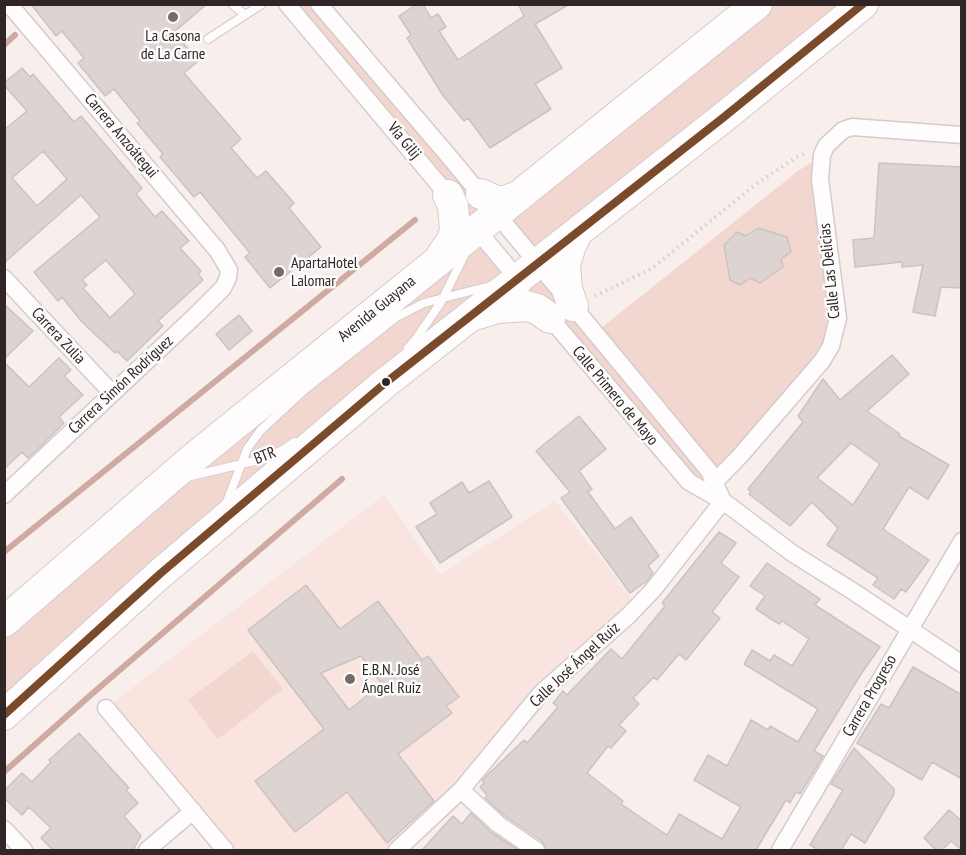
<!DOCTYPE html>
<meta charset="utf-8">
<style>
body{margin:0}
#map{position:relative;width:966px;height:855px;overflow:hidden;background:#f8eeeb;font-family:"PT Sans Narrow",sans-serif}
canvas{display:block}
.frame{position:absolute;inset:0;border:6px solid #2f2625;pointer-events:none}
</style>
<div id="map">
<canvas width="966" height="855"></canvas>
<div class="frame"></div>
</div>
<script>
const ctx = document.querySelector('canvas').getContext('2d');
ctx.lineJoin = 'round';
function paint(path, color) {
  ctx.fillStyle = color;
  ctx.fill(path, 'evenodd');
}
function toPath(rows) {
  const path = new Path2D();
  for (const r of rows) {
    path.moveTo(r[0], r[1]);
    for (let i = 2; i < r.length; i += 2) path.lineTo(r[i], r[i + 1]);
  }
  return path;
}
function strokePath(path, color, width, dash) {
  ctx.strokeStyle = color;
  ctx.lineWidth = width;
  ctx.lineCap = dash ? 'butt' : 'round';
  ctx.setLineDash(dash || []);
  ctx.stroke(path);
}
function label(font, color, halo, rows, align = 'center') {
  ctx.font = font + ' "PT Sans Narrow",sans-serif';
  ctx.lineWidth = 5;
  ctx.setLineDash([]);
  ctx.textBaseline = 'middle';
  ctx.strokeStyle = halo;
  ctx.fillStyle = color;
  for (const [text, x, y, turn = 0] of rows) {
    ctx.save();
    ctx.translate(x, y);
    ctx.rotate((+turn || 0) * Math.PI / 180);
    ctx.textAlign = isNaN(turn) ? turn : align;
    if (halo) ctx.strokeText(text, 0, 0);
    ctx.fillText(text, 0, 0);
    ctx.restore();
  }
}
paint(toPath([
 [384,495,440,575,555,501,638,606,397,850,225,850,106,708]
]), '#fae4df');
paint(toPath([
 [288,5,319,5,497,213,757,5,863,5,538,263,595,333,798,171,822,155,830,251,831,346,705,493,689,482,518,279,5,715,5,622,476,230],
 [497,214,538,263,518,279,477,230],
 [253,651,283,689,218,739,188,700]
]), '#f2d6d0');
strokePath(toPath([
 [4,45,15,35],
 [4,552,415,220],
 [4,772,93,693,342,479]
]), '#cfaaa2', 6);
const building = toPath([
 [31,4,207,4,174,32,198,61,184,73,241,139,231,148,257,178,266,171,294,203,289,208,321,247,270,288,245,257,250,253,200,192,194,197,160,157,163,154,137,123,140,121,114,89,105,96,78,63,84,58,62,31,56,36,31,4],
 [417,4,423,4,431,18,438,14,446,27,439,31,458,60,524,16,518,4,570,4,535,24,562,68,535,84,551,109,490,148,468,118,464,121,442,94,407,38,411,35,399,16,417,4],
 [22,68,30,77,33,74,74,122,81,116,142,188,136,194,155,217,162,211,189,241,180,248,201,271,198,274,203,280,158,321,163,326,127,361,117,351,115,353,82,322,62,297,58,301,34,272,100,217,81,195,4,263,4,130,27,111,4,85,4,83,22,68],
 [43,151,67,179,37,206,12,178,43,151],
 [106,260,135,294,110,318,83,288,87,285,82,280,106,260],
 [879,163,962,167,962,288,941,287,935,316,913,312,923,265,902,267,902,262,855,267,853,240,874,238,879,163],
 [758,228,787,237,791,252,781,259,783,267,760,283,750,278,740,285,730,280,724,245,737,232,746,236,758,228],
 [4,304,33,331,4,359,4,304],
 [239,315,252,331,229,350,216,334,239,315],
 [892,355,909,374,867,411,900,434,899,436,949,465,928,499,909,487,883,529,929,560,906,592,901,589,894,599,873,585,878,578,827,545,838,528,812,502,790,526,749,494,751,492,748,489,803,422,798,416,823,379,840,400,892,355],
 [851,443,880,464,853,505,817,478,851,443],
 [59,358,71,370,64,376,83,395,59,417,64,423,38,449,28,458,22,452,4,469,4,362,29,387,59,358],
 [579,416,606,449,579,471,592,489,588,492,615,529,631,517,659,556,648,566,653,573,647,581,630,593,561,498,570,492,536,451,579,416],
 [489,481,512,517,440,563,416,527,437,514,430,503,462,482,469,493,489,481],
 [719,532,736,543,721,563,739,577,712,612,720,618,686,660,679,654,657,680,654,677,633,698,639,704,619,725,626,731,611,748,608,746,587,773,623,801,621,804,667,835,679,814,722,839,741,807,694,780,708,755,727,766,751,720,768,730,770,726,798,742,818,709,744,664,752,650,770,661,774,655,792,666,809,639,782,621,779,624,756,609,765,596,750,586,767,563,820,599,815,605,880,647,861,674,814,751,823,756,800,794,796,792,790,803,786,800,756,850,546,850,542,841,505,816,485,798,487,795,480,787,484,783,482,780,524,740,527,743,558,707,553,703,563,691,567,695,611,649,622,659,665,606,662,603,719,532],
 [306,585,340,629,378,601,422,660,428,656,459,697,446,706,452,713,398,754,434,801,387,843,347,792,295,832,255,781,324,729,248,630,306,585],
 [361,656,382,684,349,710,321,673,361,656],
 [913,667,962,695,962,779,932,762,922,780,857,743,881,704,889,708,913,667],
 [79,733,129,788,126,790,138,803,124,816,141,836,133,850,53,850,41,838,51,828,29,807,22,815,4,798,4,791,22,773,32,782,51,762,49,760,79,733],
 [854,748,894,789,894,794,865,843,851,834,841,850,819,850,810,845,843,790,831,784,854,748],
 [949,810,962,821,962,850,951,841,942,850,936,850,924,838,949,810],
 [471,813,492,833,518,850,422,850,453,816,462,824,471,813]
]);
paint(building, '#ddd4d2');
strokePath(building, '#cbc3c0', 1.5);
const lane = toPath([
 [232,4,245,15,262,4],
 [208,39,245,15],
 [408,348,416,339,441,302,466,252],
 [187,477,263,459,281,451,294,442],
 [225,507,247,449,260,431,303,391,395,318,424,303,494,285]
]);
const street = toPath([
 [287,4,452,200],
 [319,4,452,160,654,404,709,471,723,501],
 [472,224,523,285],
 [4,278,112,393],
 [545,312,689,482,723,501,792,553,854,592,962,664],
 [707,490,740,456,822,361,831,346,838,318,820,179,822,155,826,146,843,130,852,127,962,135],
 [4,495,196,315,223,288,228,278,229,270,217,250,9,4],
 [106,708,225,850],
 [461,790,498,824,536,850],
 [4,829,24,850],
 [147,850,193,811],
 [397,850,461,790,541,693,628,616,653,590,723,501],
 [780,850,962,541]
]);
const highway = toPath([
 [481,194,496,201,505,201,519,196],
 [441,256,452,240,455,230,453,206,448,195],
 [573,306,567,289,565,265,571,245,577,233],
 [478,314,497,308,527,306,537,309,550,318],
 [4,622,191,460,757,4],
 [4,715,161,573,384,384,724,117,863,4]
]);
strokePath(lane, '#d4cbca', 10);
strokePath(street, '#d4cbca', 19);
strokePath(highway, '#d4cbca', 32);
strokePath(toPath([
 [595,296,651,269,759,182,797,157,806,153]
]), '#d4cfce', 4, [1.5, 4.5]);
strokePath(lane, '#fefcfc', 8);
strokePath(street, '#fefcfc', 16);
strokePath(highway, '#fefcfc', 30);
strokePath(toPath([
 [4,715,161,573,384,384,724,117,863,4]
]), '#7a4b2a', 8);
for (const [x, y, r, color] of [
 [173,17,6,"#756c6a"],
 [279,272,6,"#756c6a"],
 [386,382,5,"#2f2625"],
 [350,679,6,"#756c6a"]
]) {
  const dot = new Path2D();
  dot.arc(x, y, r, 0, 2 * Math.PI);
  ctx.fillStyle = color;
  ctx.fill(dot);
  strokePath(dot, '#fcfcfc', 2);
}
label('16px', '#2f2625', '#fcfcfc', [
 ["La Casona",173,36,"center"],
 ["de La Carne",173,54,"center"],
 ["ApartaHotel",291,263],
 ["Lalomar",291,281],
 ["E.B.N. José",362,670],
 ["Ángel Ruiz",362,688]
], 'left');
label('16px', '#2f2625', '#fcfcfc', [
 ["Carrera Anzoátegui",121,136,50],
 ["Vía Gilij",404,141,50],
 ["Calle Las Delicias",830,271,-96],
 ["Avenida Guayana",377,309,-39],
 ["Carrera Zulia",58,336,47],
 ["Carrera Simón Rodríguez",121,385,-43],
 ["Calle Primero de Mayo",615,396,50],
 ["BTR",265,456,-21],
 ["Calle José Ángel Ruiz",575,665,-43],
 ["Carrera Progreso",870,696,-60]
]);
</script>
